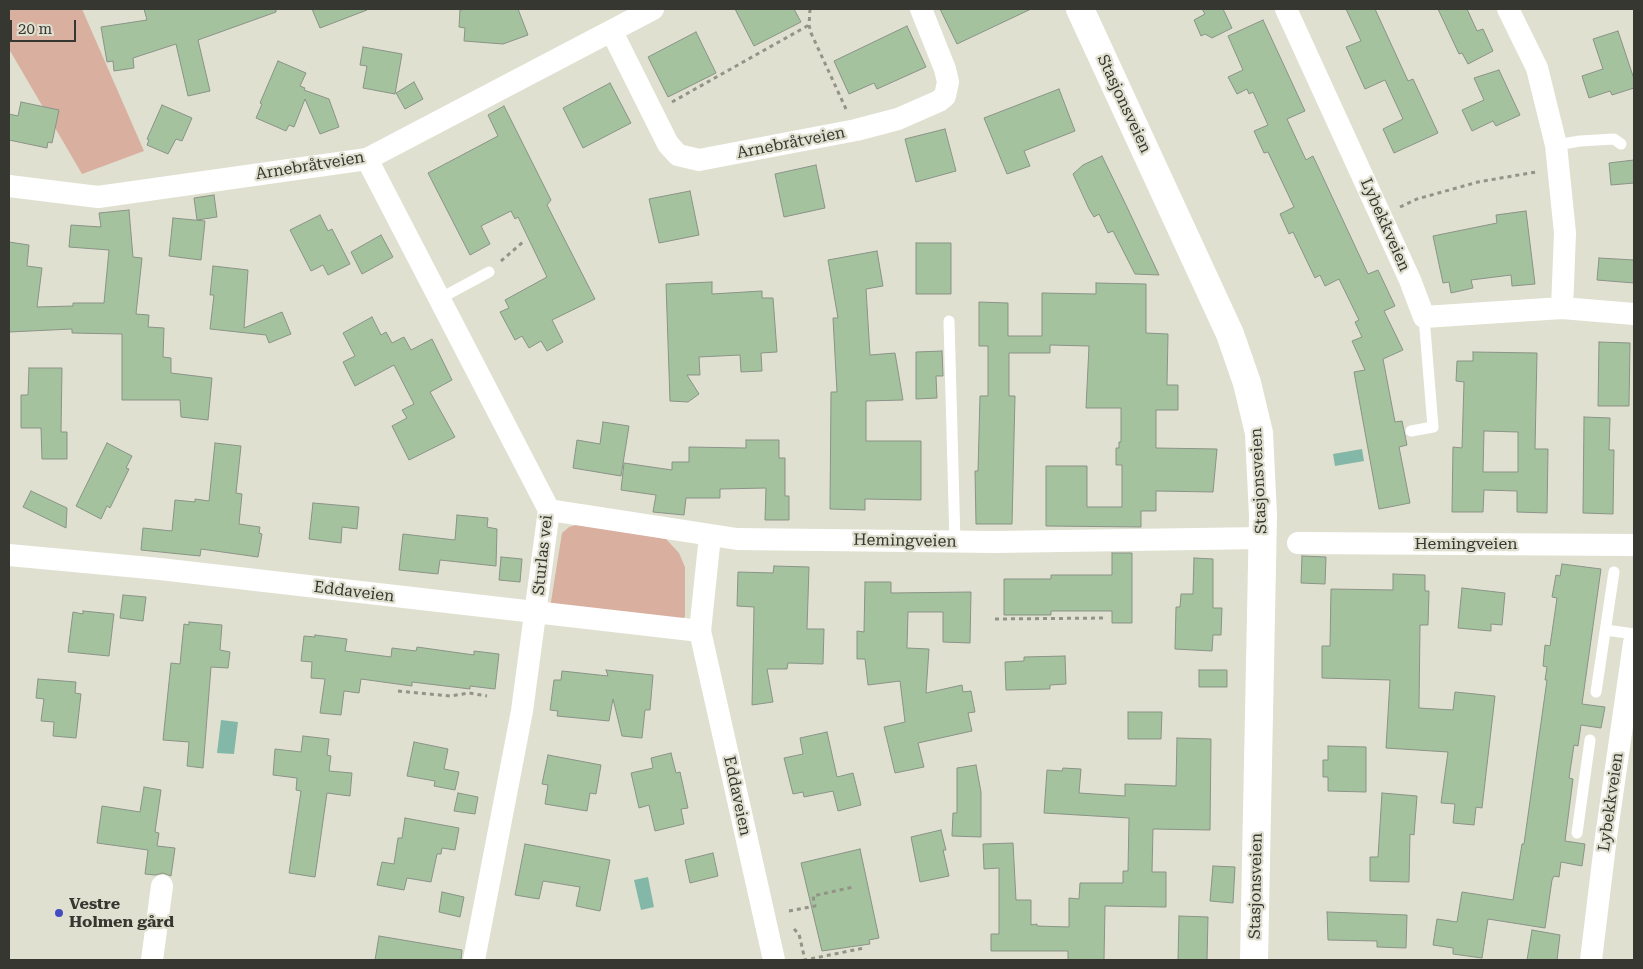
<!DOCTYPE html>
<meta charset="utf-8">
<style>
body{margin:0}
#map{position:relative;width:1643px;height:969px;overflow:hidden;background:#e0e0d0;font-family:"Roboto Serif",serif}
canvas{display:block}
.frame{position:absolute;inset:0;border:10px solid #373731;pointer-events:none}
.scale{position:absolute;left:10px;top:20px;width:66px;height:22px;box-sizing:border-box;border:2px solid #373731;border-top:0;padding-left:6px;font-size:15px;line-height:18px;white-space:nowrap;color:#373731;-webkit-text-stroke:4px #e0e0d0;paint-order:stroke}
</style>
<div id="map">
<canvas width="1643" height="969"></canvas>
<div class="frame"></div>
<div class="scale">20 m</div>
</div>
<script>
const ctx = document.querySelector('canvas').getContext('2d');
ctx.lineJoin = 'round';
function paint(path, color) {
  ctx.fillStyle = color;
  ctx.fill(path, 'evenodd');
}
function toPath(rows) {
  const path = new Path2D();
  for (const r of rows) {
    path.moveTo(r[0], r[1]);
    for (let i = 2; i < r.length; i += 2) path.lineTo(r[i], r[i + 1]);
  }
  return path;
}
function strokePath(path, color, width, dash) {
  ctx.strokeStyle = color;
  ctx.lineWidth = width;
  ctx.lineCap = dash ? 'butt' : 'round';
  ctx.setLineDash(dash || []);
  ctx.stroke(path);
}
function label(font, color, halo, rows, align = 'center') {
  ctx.font = font + ' "Roboto Serif",serif';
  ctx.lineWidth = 4.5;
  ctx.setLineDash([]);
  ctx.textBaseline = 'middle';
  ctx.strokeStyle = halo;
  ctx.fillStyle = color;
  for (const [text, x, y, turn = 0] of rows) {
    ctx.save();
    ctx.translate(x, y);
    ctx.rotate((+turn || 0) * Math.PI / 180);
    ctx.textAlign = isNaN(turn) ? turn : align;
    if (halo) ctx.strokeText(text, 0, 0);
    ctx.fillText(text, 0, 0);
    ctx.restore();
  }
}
paint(toPath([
 [9,9,82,9,144,151,82,174,9,49],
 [579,524,666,539,679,553,685,567,685,617,674,622,550,608,562,533,569,527]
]), '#d9afa0');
paint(toPath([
 [1362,449,1364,461,1335,466,1333,454],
 [221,720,238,722,234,754,217,753],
 [648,877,654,907,641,910,634,880]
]), '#83b7a8');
const building = toPath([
 [144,9,276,9,276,12,198,40,210,91,188,96,176,44,133,58,134,68,114,71,113,61,107,62,101,27,147,20,144,9],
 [312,9,367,9,367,10,320,28,312,9],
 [467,9,518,9,528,35,503,44,464,41,465,28,459,27,460,10,467,9],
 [735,9,794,9,801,22,754,46,735,9],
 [940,9,1031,9,957,44,940,9],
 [1202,9,1223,9,1232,28,1212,38,1205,34,1201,36,1194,20,1205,14,1202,9],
 [1346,9,1375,9,1408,81,1413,79,1438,133,1394,153,1383,129,1403,119,1385,80,1365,89,1346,47,1361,41,1346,9],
 [1438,9,1467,9,1477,31,1483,29,1493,51,1468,64,1462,53,1459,54,1438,9],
 [1263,20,1305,111,1287,119,1306,160,1313,156,1368,274,1378,270,1395,306,1384,311,1403,350,1383,359,1395,422,1402,421,1407,445,1399,447,1410,503,1379,509,1354,372,1365,370,1352,341,1362,337,1355,322,1359,320,1339,279,1325,286,1320,275,1315,278,1293,232,1289,234,1280,214,1294,207,1268,152,1264,153,1254,131,1268,125,1253,92,1249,94,1247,89,1237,94,1228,77,1243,70,1228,36,1263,20],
 [907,26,926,67,877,89,874,83,849,94,834,61,907,26],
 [1618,31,1634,79,1634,88,1612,95,1610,91,1589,98,1582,76,1603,69,1593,39,1618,31],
 [696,32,716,73,668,97,648,57,696,32],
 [363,47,402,54,395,94,363,88,367,66,360,65,363,47],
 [278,61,306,73,300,86,305,88,304,90,329,99,339,127,320,134,305,99,294,127,289,125,286,131,256,118,262,104,260,103,278,61],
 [1499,70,1520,115,1496,126,1493,121,1472,131,1462,110,1484,100,1474,78,1499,70],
 [414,82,423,99,405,109,396,93,414,82],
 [610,83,631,123,583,148,563,108,610,83],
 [1059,89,1075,131,1024,151,1030,166,1007,174,984,118,1059,89],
 [21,102,59,110,52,143,48,142,47,148,9,140,9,114,18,116,21,102],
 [162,105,192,118,182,141,176,139,168,154,147,145,149,140,147,139,162,105],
 [504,106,551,200,547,205,595,299,552,320,563,342,547,351,541,341,529,348,522,336,515,340,500,312,509,308,505,300,547,277,518,217,515,219,511,211,481,226,490,244,470,255,428,173,498,136,488,115,504,106],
 [945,129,956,171,916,182,905,139,945,129],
 [1102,156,1126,205,1159,275,1135,274,1113,231,1108,233,1099,214,1094,217,1089,209,1073,174,1083,165,1102,156],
 [1634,160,1634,183,1611,185,1609,163,1634,160],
 [816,165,825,208,784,217,775,174,816,165],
 [690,191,699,235,659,243,649,199,690,191],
 [214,195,217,217,197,220,194,198,214,195],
 [129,210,133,257,142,258,136,314,149,315,148,327,164,328,163,357,171,358,171,373,212,378,208,420,181,417,180,400,122,400,122,334,72,333,72,329,9,332,9,242,29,245,27,266,42,268,37,307,73,306,73,303,104,303,109,250,69,247,71,225,101,227,99,213,129,210],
 [1526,211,1535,284,1512,286,1511,275,1471,280,1473,288,1451,293,1449,282,1443,283,1433,236,1497,223,1496,215,1526,211],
 [320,215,328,231,332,229,350,264,328,275,323,265,311,271,290,230,320,215],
 [173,218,205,221,201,260,169,256,173,218],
 [381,235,393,257,362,274,351,252,381,235],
 [916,243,951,243,951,294,916,294,916,243],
 [877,251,883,286,866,289,870,355,895,353,903,400,866,401,866,441,921,441,921,500,865,499,865,510,830,509,831,392,837,392,833,318,838,318,828,260,877,251],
 [1599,258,1634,260,1634,283,1597,280,1599,258],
 [213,266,248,270,244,328,282,312,291,334,269,343,266,335,210,329,214,295,210,295,213,266],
 [712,282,712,294,762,291,762,298,773,298,777,352,761,353,762,371,741,372,740,355,699,357,700,375,687,375,699,394,688,402,670,401,666,284,712,282],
 [1096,283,1146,284,1146,333,1168,334,1167,385,1178,385,1178,410,1156,410,1156,448,1217,449,1213,492,1156,491,1156,511,1141,511,1141,527,1046,526,1046,466,1087,466,1087,507,1122,507,1122,465,1116,465,1116,448,1119,448,1119,442,1121,442,1121,408,1086,408,1089,346,1050,345,1050,353,1009,353,1009,396,1015,396,1012,524,976,524,975,471,978,471,980,396,988,396,988,346,979,346,979,302,1008,303,1008,336,1042,336,1042,293,1096,294,1096,283],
 [372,317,381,335,386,332,392,343,404,337,411,350,432,339,452,380,430,392,455,437,409,460,392,426,407,418,402,410,414,404,394,365,355,386,343,362,355,356,343,333,372,317],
 [1599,342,1630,343,1629,406,1598,406,1599,342],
 [942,351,943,376,936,376,937,398,916,399,916,352,942,351],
 [1473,352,1537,353,1535,449,1548,449,1547,513,1517,512,1517,491,1484,490,1483,512,1452,512,1453,447,1462,448,1464,382,1456,381,1457,361,1473,361,1473,352],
 [1484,431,1518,432,1518,472,1483,472,1484,431],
 [29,368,62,368,61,432,67,432,67,459,42,459,41,428,21,428,21,395,28,395,29,368],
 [1584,417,1610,418,1609,450,1614,450,1613,514,1583,513,1584,417],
 [603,422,629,426,621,476,573,468,577,440,600,444,603,422],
 [746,440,779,440,779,458,785,458,785,496,789,496,789,520,765,520,766,488,720,489,720,498,686,498,684,515,653,512,656,495,621,490,624,463,672,470,672,462,689,462,689,447,746,448,746,440],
 [107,443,132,456,126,468,129,469,110,508,107,506,101,519,76,506,107,443],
 [215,443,241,446,236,493,242,494,239,524,260,527,259,533,262,534,258,557,201,549,200,556,141,550,143,528,172,531,175,500,195,502,195,499,209,501,215,443],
 [31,491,67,508,66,528,23,507,31,491],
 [313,503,359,507,357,529,342,527,341,543,309,539,313,503],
 [457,515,488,518,487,527,497,529,496,566,440,560,438,574,399,570,403,534,455,540,457,515],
 [1112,553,1132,553,1132,623,1112,623,1112,611,1051,611,1051,615,1004,615,1004,579,1051,579,1051,575,1112,575,1112,553],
 [1302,556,1326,557,1325,584,1301,583,1302,556],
 [501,557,522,559,520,582,499,580,501,557],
 [1194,558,1213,559,1213,608,1222,608,1221,635,1213,635,1212,651,1175,649,1176,607,1180,607,1181,594,1193,594,1194,558],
 [1562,564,1601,569,1582,704,1605,707,1601,728,1581,725,1578,746,1574,745,1569,778,1573,779,1565,841,1585,844,1582,866,1561,862,1559,877,1554,876,1552,880,1545,928,1488,919,1482,958,1453,954,1453,948,1433,945,1437,919,1457,922,1462,892,1513,900,1522,844,1524,844,1547,680,1545,680,1547,667,1543,666,1545,645,1550,646,1557,598,1552,597,1556,575,1560,576,1562,564],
 [774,566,809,567,807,629,824,629,823,664,788,663,787,669,767,669,773,702,752,705,754,607,737,606,738,572,773,573,774,566],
 [1393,574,1425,575,1425,591,1429,591,1428,625,1420,625,1419,708,1453,710,1455,692,1495,696,1482,808,1476,807,1474,825,1453,823,1455,804,1441,803,1448,752,1386,748,1390,680,1322,678,1322,646,1330,646,1331,589,1393,590,1393,574],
 [865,582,891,582,891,593,971,592,970,643,943,642,943,612,908,612,907,648,929,649,926,693,962,685,963,692,971,691,975,712,968,713,972,731,918,743,924,767,895,773,884,727,905,722,900,681,868,685,865,659,857,659,857,631,864,632,865,582],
 [1462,588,1505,593,1502,625,1491,624,1491,631,1458,628,1462,588],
 [123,595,146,597,143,621,120,618,123,595],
 [83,611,114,614,109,656,68,652,73,612,83,614,83,611],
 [189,622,222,625,220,650,230,652,228,668,211,667,203,768,187,766,189,742,163,740,171,663,180,664,184,624,189,625,189,622],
 [315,635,347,639,345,651,391,657,392,648,416,651,417,647,474,655,474,651,499,654,495,689,470,686,470,689,412,682,412,686,361,679,359,693,344,691,341,715,320,713,325,679,311,678,312,662,301,661,304,636,315,637,315,635],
 [1065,656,1066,684,1050,685,1050,689,1006,690,1005,662,1024,661,1024,657,1065,656],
 [606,670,653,675,650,710,645,710,642,738,622,736,613,699,609,721,557,716,558,711,550,710,554,680,561,680,562,671,608,676,606,670],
 [1199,670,1227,670,1227,687,1199,687,1199,670],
 [38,679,76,682,75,693,81,694,76,738,53,736,54,722,41,721,44,699,36,698,38,679],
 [1128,712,1162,712,1161,739,1128,739,1128,712],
 [827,732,837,777,853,773,861,805,838,811,833,791,804,797,803,792,793,794,784,758,803,754,800,738,827,732],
 [303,736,329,739,327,755,331,756,329,771,352,773,350,796,327,793,315,877,289,873,301,791,296,790,297,778,273,775,275,749,301,752,303,736],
 [1177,738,1211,739,1210,830,1153,829,1152,872,1166,872,1166,907,1105,906,1104,960,1068,960,1068,951,991,951,991,934,999,934,999,868,984,869,983,844,1013,843,1016,900,1031,900,1031,925,1037,924,1037,926,1069,927,1069,898,1079,899,1080,883,1123,883,1123,871,1128,871,1129,818,1044,813,1047,770,1062,771,1063,768,1081,769,1079,793,1125,796,1125,784,1176,786,1177,738],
 [414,742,448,749,444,769,459,772,455,790,434,786,435,781,407,776,414,742],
 [1328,746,1366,747,1366,792,1328,791,1328,777,1323,777,1323,760,1328,760,1328,746],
 [671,753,676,773,680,772,688,808,681,809,684,824,655,831,649,805,639,808,631,773,653,768,651,758,671,753],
 [548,755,601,765,596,794,590,793,587,811,545,804,548,785,542,784,548,755],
 [976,765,981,792,981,837,952,836,953,813,957,813,957,768,976,765],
 [144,787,161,790,155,832,159,833,157,846,175,848,171,876,163,873,155,875,145,874,148,850,97,843,102,806,140,812,144,787],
 [458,793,478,797,475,814,454,811,458,793],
 [1382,793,1417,796,1414,835,1410,834,1409,882,1370,881,1370,857,1378,857,1382,793],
 [405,818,459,828,455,850,442,848,441,854,437,854,431,882,407,878,404,890,377,885,382,862,394,864,398,838,402,838,405,818],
 [941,830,946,850,943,850,949,876,920,882,911,837,941,830],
 [525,844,610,860,600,911,576,906,580,887,543,881,539,899,515,895,525,844],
 [860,849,879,938,869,940,870,944,822,951,801,863,860,849],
 [713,853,718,876,690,883,685,860,713,853],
 [1213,866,1235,867,1233,903,1210,901,1213,866],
 [442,892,464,897,460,917,439,912,442,892],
 [1327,912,1407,915,1406,948,1377,947,1377,941,1328,940,1327,912],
 [1179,916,1208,917,1207,960,1178,960,1179,916],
 [1532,930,1560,935,1557,960,1527,960,1532,930],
 [379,936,462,950,461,960,375,960,379,936]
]);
paint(building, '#a4c29e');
strokePath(building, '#899387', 1);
strokePath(toPath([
 [810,9,809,25,811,33,846,109],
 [672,102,809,25],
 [1400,207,1417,199,1478,182,1536,172],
 [501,261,523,242],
 [995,619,1105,618],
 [398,691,450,696,469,693,487,696],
 [789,911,815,906,813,896,853,887],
 [794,929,799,934,805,960,864,948]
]), '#939387', 3, [4, 4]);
strokePath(toPath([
 [1556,145,1580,141,1614,139,1621,144],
 [439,299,489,272],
 [949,321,955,542],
 [1411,431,1433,427,1424,317],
 [1606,630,1634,634],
 [1596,692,1614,572],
 [1577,833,1590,740]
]), '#fff', 11);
strokePath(toPath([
 [1286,9,1410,280,1424,317,1562,308,1634,314],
 [1508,9,1537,68,1556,145,1565,233,1562,308],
 [612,32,668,144,678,155,699,160,856,130,898,119,939,101,945,96,948,82,945,69,921,9],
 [367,159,549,510,522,711,474,960],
 [9,186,98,197,367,159,653,9],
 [549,510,737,539,995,542,1263,538],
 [710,536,700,631,774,960],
 [1298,543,1634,545],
 [9,555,160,569,700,631],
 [152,960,162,886],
 [1591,960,1606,837,1634,643]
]), '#fff', 22);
strokePath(toPath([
 [1080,9,1230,334,1247,383,1259,433,1263,516,1254,960]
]), '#fff', 28);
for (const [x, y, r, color] of [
 [59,913,5,"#444cc1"]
]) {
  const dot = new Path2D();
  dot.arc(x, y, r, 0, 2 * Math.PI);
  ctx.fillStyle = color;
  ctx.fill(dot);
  strokePath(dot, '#e0e0d0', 2);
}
label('16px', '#373731', '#e0e0d0', [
 ["Stasjonsveien",1124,104,65],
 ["Arnebråtveien",791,143,-11],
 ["Arnebråtveien",310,166,-9],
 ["Lybekkveien",1385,225,66],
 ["Stasjonsveien",1259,481,-93],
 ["Hemingveien",905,541,1],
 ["Hemingveien",1466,544],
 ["Sturlas vei",543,555,-84],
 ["Eddaveien",354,592,7],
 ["Eddaveien",737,796,78],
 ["Lybekkveien",1611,802,-82],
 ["Stasjonsveien",1256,886,-89]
]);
label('bold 16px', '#373731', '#e0e0d0', [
 ["Vestre",69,904],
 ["Holmen gård",69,922]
], 'left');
</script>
